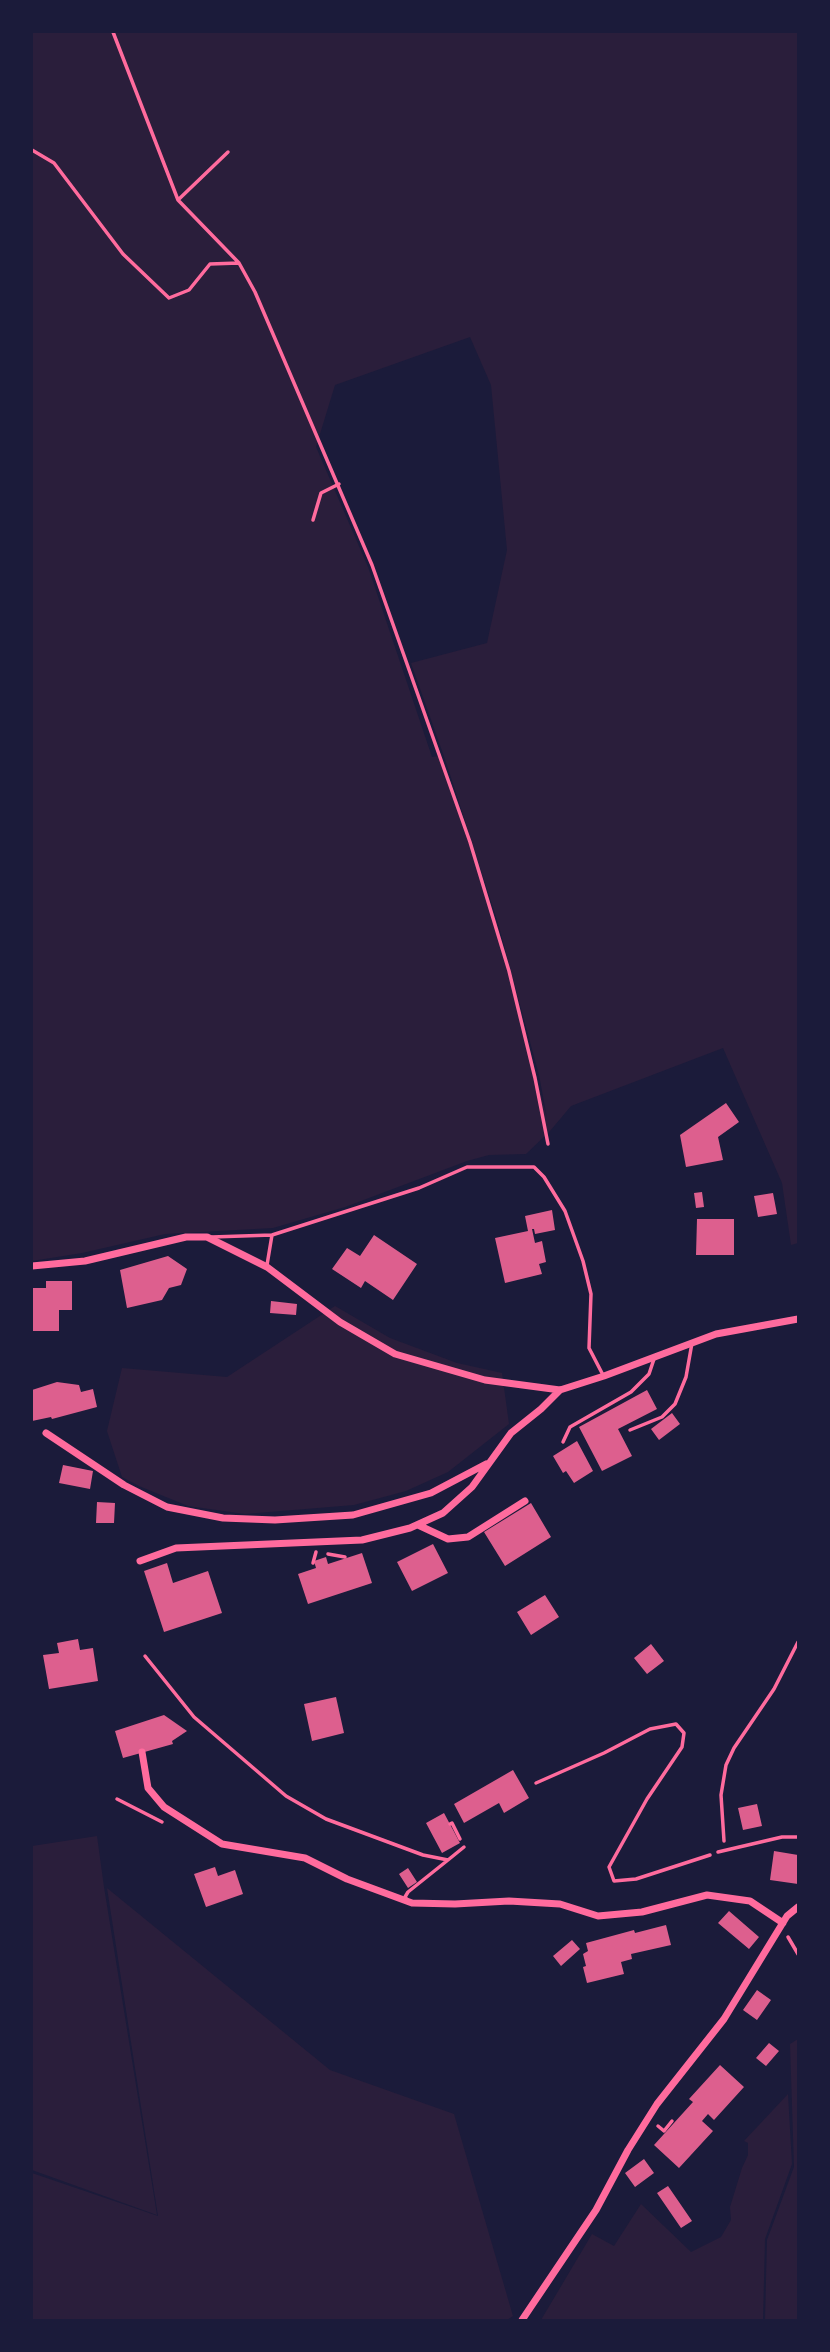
<!DOCTYPE html>
<style>
body{margin:0}
#map{position:relative;width:830px;height:2352px;overflow:hidden;background:#1b1b3a;font-family:"PT Serif",serif}
canvas{display:block}
.frame{position:absolute;inset:0;border:33px solid #1b1b3a;pointer-events:none}
</style>
<div id="map">
<canvas width="830" height="2352"></canvas>
<div class="frame"></div>
</div>
<script>
const ctx = document.querySelector('canvas').getContext('2d');
ctx.lineJoin = 'round';
function paint(path, color) {
  ctx.fillStyle = color;
  ctx.fill(path, 'evenodd');
}
function toPath(rows) {
  const path = new Path2D();
  for (const r of rows) {
    path.moveTo(r[0], r[1]);
    for (let i = 2; i < r.length; i += 2) path.lineTo(r[i], r[i + 1]);
  }
  return path;
}
function strokePath(path, color, width, dash) {
  ctx.strokeStyle = color;
  ctx.lineWidth = width;
  ctx.lineCap = dash ? 'butt' : 'round';
  ctx.setLineDash(dash || []);
  ctx.stroke(path);
}
paint(toPath([
 [32,32,798,32,798,1243,791,1245,782,1183,723,1048,571,1106,550,1131,526,1154,489,1155,467,1161,345,1207,273,1228,165,1234,82,1253,32,1261],
 [470,337,491,385,507,550,487,643,411,663,446,762,498,923,539,1075,547,1118,509,971,470,842,439,756,432,757,368,567,316,447,335,385],
 [335,1306,390,1338,457,1363,502,1373,509,1424,448,1472,406,1491,354,1505,245,1514,188,1506,139,1486,122,1477,107,1431,122,1368,227,1377],
 [97,1836,104,1887,157,2215,32,2170,32,1846],
 [107,1888,330,2070,454,2114,513,2316,507,2320,32,2320,32,2173,158,2216],
 [798,2039,798,2320,765,2320,767,2240,794,2167,790,2044],
 [788,2094,792,2164,765,2239,763,2320,541,2320,592,2234,614,2246,641,2204,691,2252,721,2237,731,2220,730,2207,742,2168,748,2155,748,2143,744,2141]
]), '#2a1e3b');
paint(toPath([
 [726,1103,739,1122,718,1137,723,1160,686,1167,680,1135],
 [702,1192,704,1207,696,1208,694,1193],
 [773,1193,777,1214,758,1217,754,1196],
 [552,1210,555,1230,535,1234,534,1229,532,1229,535,1243,542,1241,546,1262,539,1264,542,1274,505,1283,495,1238,528,1231,525,1216],
 [697,1219,734,1219,734,1255,696,1255],
 [374,1235,417,1264,393,1300,365,1281,361,1288,332,1269,347,1248,360,1256],
 [168,1256,187,1269,181,1285,169,1288,162,1300,127,1308,120,1270],
 [46,1281,72,1281,72,1310,59,1310,59,1331,33,1331,32,1288,46,1288],
 [271,1301,297,1304,296,1315,270,1313],
 [57,1382,79,1385,81,1392,93,1389,97,1407,52,1419,51,1417,32,1421,32,1390],
 [647,1390,657,1409,618,1429,632,1456,602,1471,579,1427],
 [672,1413,680,1424,659,1440,651,1429],
 [577,1441,593,1471,574,1483,566,1471,563,1473,553,1456],
 [63,1465,93,1471,90,1489,59,1483],
 [97,1502,115,1503,114,1523,96,1523],
 [531,1503,551,1537,505,1566,484,1532],
 [433,1544,448,1573,412,1591,397,1562],
 [362,1553,372,1583,308,1604,298,1574,316,1568,314,1561,326,1557,328,1564],
 [167,1563,173,1583,208,1571,222,1613,164,1632,144,1571],
 [545,1595,559,1617,531,1635,517,1612],
 [78,1639,80,1650,93,1648,98,1681,49,1689,43,1655,59,1653,57,1643],
 [651,1644,664,1661,647,1674,634,1658],
 [336,1697,344,1733,312,1741,304,1704],
 [164,1715,187,1731,172,1741,173,1744,123,1758,115,1731],
 [513,1770,529,1798,504,1813,499,1803,464,1823,454,1804],
 [757,1804,762,1826,743,1830,738,1808],
 [444,1813,460,1843,442,1853,426,1823],
 [774,1851,798,1855,798,1884,770,1880],
 [215,1867,218,1876,235,1870,243,1894,206,1907,194,1874],
 [408,1868,417,1882,408,1888,399,1874],
 [729,1911,759,1937,749,1949,718,1923],
 [666,1925,671,1945,631,1954,632,1959,621,1962,624,1974,587,1983,583,1967,586,1966,583,1954,588,1951,586,1943,634,1930,635,1933],
 [572,1940,580,1949,561,1966,553,1956],
 [757,1990,771,2000,757,2020,743,2010],
 [769,2043,779,2051,766,2066,756,2058],
 [720,2065,744,2087,714,2120,708,2114,702,2121,713,2131,679,2168,654,2145,693,2102,689,2099],
 [644,2159,654,2173,635,2187,625,2173],
 [668,2186,692,2221,681,2228,657,2193]
]), '#dd5f8e');
strokePath(toPath([
 [113,32,178,200,239,263,255,292,372,565,470,842,509,971,535,1078,548,1144],
 [32,150,54,163,123,254,169,298,189,290,210,264,239,263],
 [178,200,228,152],
 [313,520,321,493,339,484],
 [328,1554,345,1557],
 [313,1563,316,1552],
 [536,1783,604,1753,650,1729,676,1724,684,1733,682,1747,647,1799,609,1867,614,1881,636,1879,710,1855],
 [117,1799,162,1822],
 [450,1824,452,1823,460,1839],
 [724,1841,721,1795,726,1765,734,1748,774,1689,798,1642],
 [788,1937,798,1954],
 [658,2126,664,2131,672,2121]
]), '#ff6b9d', 3.5);
strokePath(toPath([
 [212,1237,272,1235,419,1188,467,1167,534,1167,544,1177,565,1211,583,1261,591,1294,589,1348,603,1375],
 [267,1265,272,1235],
 [630,1430,662,1417,675,1404,686,1377,692,1343],
 [563,1442,570,1427,631,1392,649,1374,654,1359],
 [145,1656,194,1717,286,1796,326,1819,423,1855,448,1860,464,1847],
 [718,1852,782,1837,798,1837],
 [408,1901,405,1897,408,1892,448,1860]
]), '#ff6b9d', 3.5);
strokePath(toPath([
 [32,1266,85,1261,186,1237,207,1237,267,1267,340,1322,395,1354,485,1380,560,1390,604,1376,716,1334,798,1319],
 [46,1433,124,1485,167,1507,223,1518,275,1520,353,1515,431,1493,486,1464],
 [418,1525,448,1539,468,1537,525,1501],
 [140,1561,176,1548,362,1540,410,1528,443,1513,472,1487,511,1433,541,1409,560,1390],
 [142,1752,148,1788,164,1807,222,1844,305,1858,347,1879,412,1903,455,1904,509,1901,560,1904,598,1916,642,1912,707,1895,750,1901,783,1923],
 [522,2320,596,2210,628,2150,657,2104,724,2019,787,1916,798,1907]
]), '#ff6b9d', 7);
</script>
